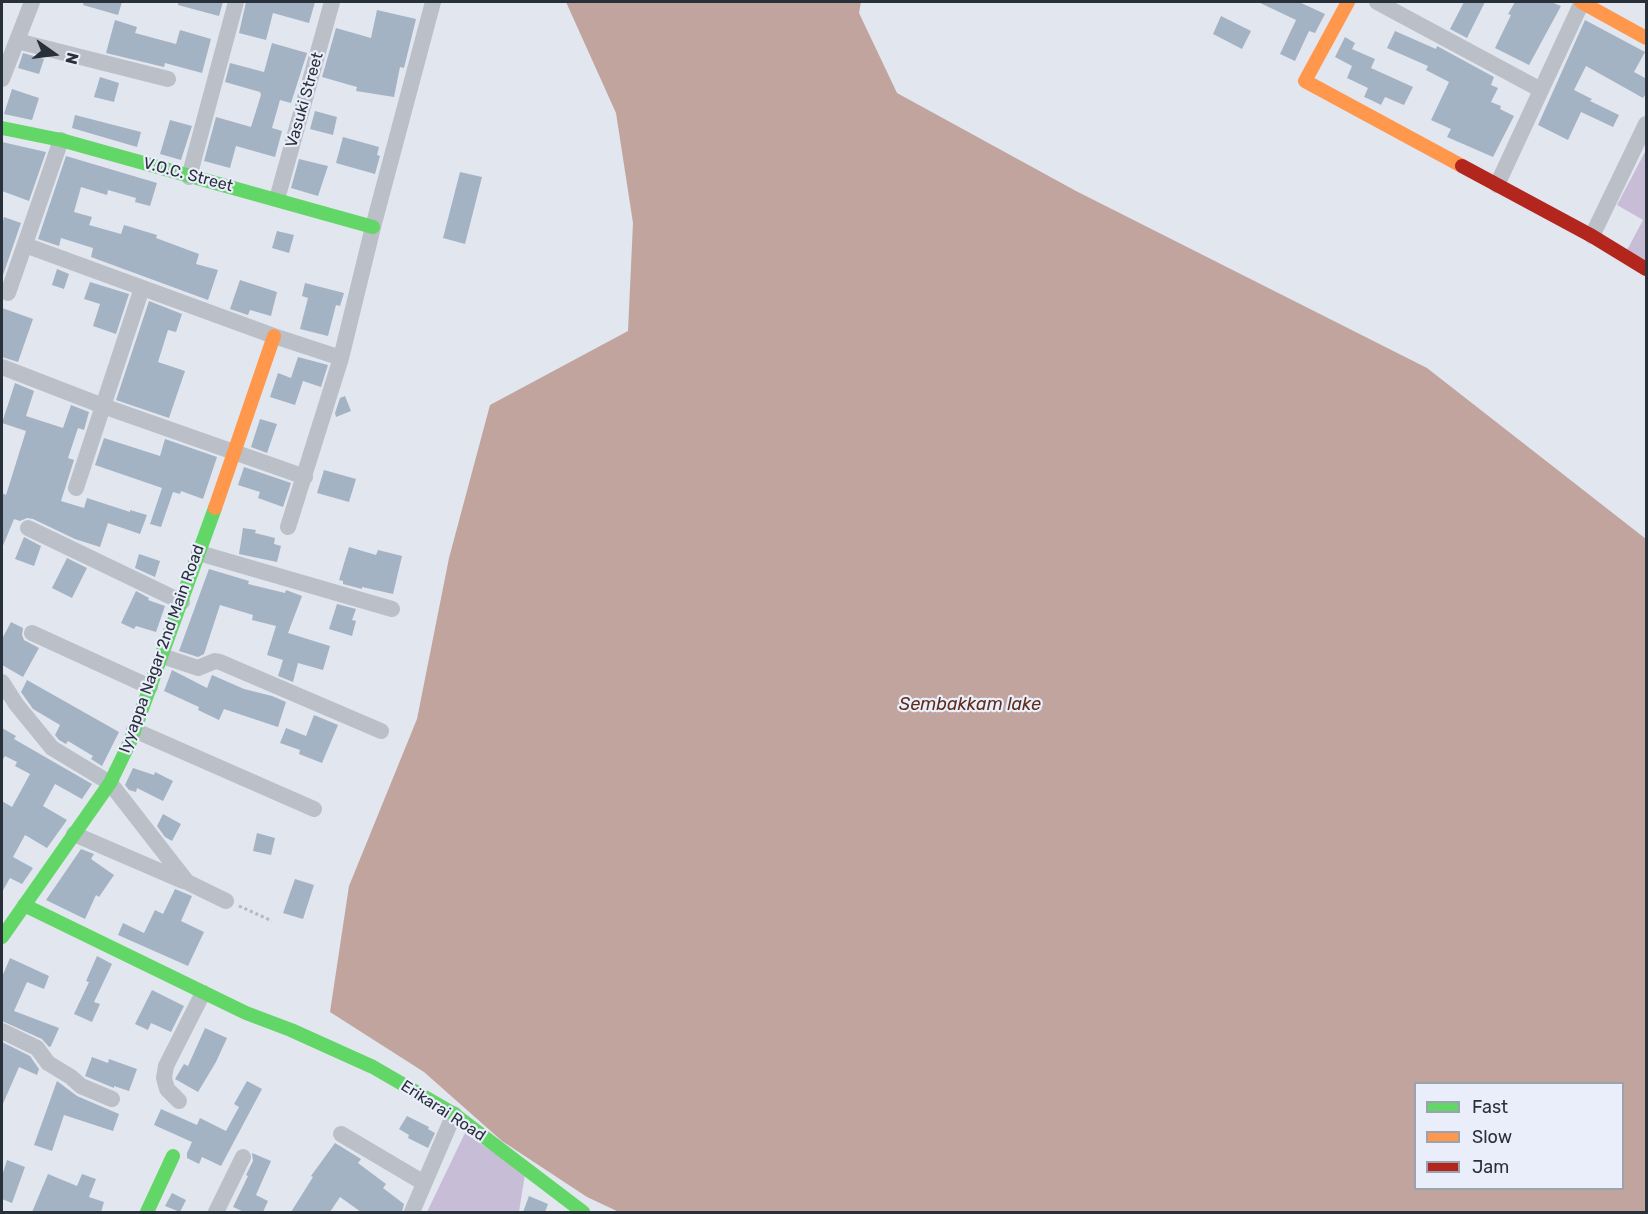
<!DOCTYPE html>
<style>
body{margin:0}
#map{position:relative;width:1648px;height:1214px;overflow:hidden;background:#e2e6ef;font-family:Rubik,sans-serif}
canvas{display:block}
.frame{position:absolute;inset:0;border:3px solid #283139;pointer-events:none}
.legend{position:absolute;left:1414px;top:1082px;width:210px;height:108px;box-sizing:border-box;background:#eaeefb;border:2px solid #9ca2ad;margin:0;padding:8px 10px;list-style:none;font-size:18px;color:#283139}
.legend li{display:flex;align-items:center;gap:12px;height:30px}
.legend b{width:30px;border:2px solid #9ca2ad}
.north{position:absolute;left:24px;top:24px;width:60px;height:60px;-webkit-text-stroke:4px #eaeefb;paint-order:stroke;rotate:104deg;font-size:16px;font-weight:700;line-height:24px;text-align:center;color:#283139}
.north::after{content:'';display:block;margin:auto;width:21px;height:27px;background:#283139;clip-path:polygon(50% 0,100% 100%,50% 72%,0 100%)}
</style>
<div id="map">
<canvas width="1648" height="1214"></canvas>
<div class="frame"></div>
<ul class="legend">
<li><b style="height:8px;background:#63d668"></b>Fast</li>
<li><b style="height:8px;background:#ff974d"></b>Slow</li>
<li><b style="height:8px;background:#b3261e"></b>Jam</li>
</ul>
<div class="north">N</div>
</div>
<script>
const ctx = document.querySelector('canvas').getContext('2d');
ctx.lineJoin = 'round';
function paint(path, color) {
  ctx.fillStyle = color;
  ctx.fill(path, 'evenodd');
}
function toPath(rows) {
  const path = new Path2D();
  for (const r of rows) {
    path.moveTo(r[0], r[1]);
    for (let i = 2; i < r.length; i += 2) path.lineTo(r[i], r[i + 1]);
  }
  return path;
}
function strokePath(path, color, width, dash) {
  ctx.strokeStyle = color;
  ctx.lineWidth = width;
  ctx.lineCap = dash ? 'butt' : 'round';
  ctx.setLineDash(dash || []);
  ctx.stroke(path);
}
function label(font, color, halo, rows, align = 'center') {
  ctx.font = font + ' Rubik,sans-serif';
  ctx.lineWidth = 4.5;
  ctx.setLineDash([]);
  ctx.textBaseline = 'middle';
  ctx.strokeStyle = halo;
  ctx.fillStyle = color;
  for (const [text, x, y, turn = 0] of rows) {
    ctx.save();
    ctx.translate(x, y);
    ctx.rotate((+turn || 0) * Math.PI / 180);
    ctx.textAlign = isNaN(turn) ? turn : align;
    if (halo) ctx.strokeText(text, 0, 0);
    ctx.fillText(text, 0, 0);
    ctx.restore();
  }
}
paint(toPath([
 [1646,150,1646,264,1626,252,1643,220,1617,205],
 [465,1133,525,1174,519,1212,427,1212]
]), '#c8bdd7');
paint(toPath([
 [566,2,861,2,859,13,897,93,1076,191,1427,368,1646,539,1646,1212,619,1212,587,1197,502,1141,424,1072,330,1012,349,886,417,719,449,558,490,405,628,331,633,223,616,113],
 [1416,1084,1622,1084,1622,1188,1416,1188]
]), '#c1a49d');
paint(toPath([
 [84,2,122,2,118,15,83,5],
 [178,2,223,2,219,16,178,5],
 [246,2,315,2,309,23,273,13,266,40,239,33],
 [1258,2,1299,2,1325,14,1315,33,1309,31,1295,61,1280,54,1296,20],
 [1464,2,1485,2,1467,38,1450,29],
 [1515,2,1551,2,1561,6,1529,65,1495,48,1511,15,1508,14],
 [377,10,416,19,404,68,400,67,394,97,356,91,357,87,322,77,336,28,371,38],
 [1221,16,1251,31,1242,49,1213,34],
 [115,20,137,27,135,33,176,44,180,30,211,39,202,73,165,63,164,67,106,53],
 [1585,20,1645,52,1634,72,1647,79,1647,92,1643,98,1586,66,1574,90,1592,99,1590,101,1619,115,1613,127,1581,112,1568,140,1538,125],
 [1395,31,1436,49,1437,46,1494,77,1491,85,1498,88,1491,102,1501,106,1500,109,1514,116,1493,157,1447,137,1451,129,1431,120,1449,82,1426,70,1428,66,1387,48],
 [1345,37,1355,43,1352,49,1375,59,1371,68,1413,87,1404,105,1385,97,1381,105,1371,100,1364,97,1368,88,1347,78,1352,66,1335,57],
 [272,43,307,53,291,103,280,100,272,128,282,131,275,157,236,146,230,168,204,161,216,117,251,127,261,95,260,92,225,82,230,63,264,72],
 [23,53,44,59,39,74,18,68],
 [100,77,119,83,114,102,94,97],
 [12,89,39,98,32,120,4,114],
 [315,111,337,117,333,135,310,129],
 [75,115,141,132,137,147,72,128],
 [170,120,192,126,181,160,160,154],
 [343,137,379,147,377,155,380,156,375,174,336,163],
 [2,142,46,152,29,201,2,191],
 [66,156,157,183,150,206,135,202,136,198,108,190,107,195,81,187,74,212,92,217,89,225,121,234,124,225,157,235,156,238,199,254,196,264,218,270,208,300,91,257,93,248,61,238,59,246,38,239],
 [299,159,328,166,318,196,291,188],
 [460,172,482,177,465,244,443,238],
 [4,217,21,223,3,275,2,275,2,224],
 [277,231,294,235,289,253,272,248],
 [57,269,69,274,64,289,52,285],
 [240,280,277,292,271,316,250,310,248,315,230,309],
 [90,282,129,294,116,334,93,326,100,304,84,299],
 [305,283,344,293,340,306,336,305,328,336,300,329,308,298,302,296],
 [149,301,182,314,176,332,168,330,158,362,185,371,169,418,116,400],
 [2,308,33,319,18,362,2,357],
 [298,357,328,365,321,387,303,381,295,405,270,397,278,373,291,378],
 [15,383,34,391,26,416,63,428,71,405,89,412,84,430,78,428,68,458,74,460,61,501,84,508,87,498,130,512,130,510,147,515,140,534,108,523,100,547,75,539,33,519,27,518,20,521,14,519,2,548,2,493,6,495,26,431,2,423],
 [345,396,351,411,336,417,335,413,340,398],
 [260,419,277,424,267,453,251,447],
 [104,438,160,456,165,439,217,457,203,499,181,491,180,494,173,492,161,527,150,524,162,488,95,465],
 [244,467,291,483,283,507,258,498,260,492,238,485],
 [324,470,356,479,349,502,317,493],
 [243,528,256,530,255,533,275,538,274,544,281,546,277,562,239,554],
 [24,537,41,546,34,566,15,559],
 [349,547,376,555,378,550,402,556,393,594,362,587,362,589,343,584,343,581,339,580],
 [139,554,160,561,155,577,135,568],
 [67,558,87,568,72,598,52,588],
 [209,569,249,581,248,584,285,593,286,590,302,596,288,633,330,646,323,670,298,663,293,682,278,676,283,660,267,655,276,626,252,620,253,615,220,605,204,654,198,657,179,651],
 [136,591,149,598,148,600,165,606,156,632,136,626,134,629,121,623],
 [337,604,356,609,352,620,356,621,352,636,329,629],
 [11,622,23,628,22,635,24,640,39,648,23,677,2,665,2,639],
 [172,670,207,688,212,675,244,689,272,696,286,702,278,727,224,709,219,720,198,710,199,707,164,691],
 [27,680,119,732,102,766,91,759,93,756,68,741,66,744,59,740,55,735,60,725,33,709,21,692],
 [314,715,338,725,322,763,299,754,300,750,280,743,286,728,306,736],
 [2,728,16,736,14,739,92,784,82,799,55,784,43,806,67,820,47,848,25,835,13,857,33,868,22,884,10,878,2,892,2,801,12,807,30,774,15,766,17,762,5,756,2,761],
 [133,768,154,775,155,772,173,781,163,801,137,788,136,792,129,790,125,785],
 [163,814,181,824,172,841,165,837,157,826],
 [257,833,275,838,271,855,253,851],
 [81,849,94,854,91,859,114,875,99,897,96,895,85,919,46,900],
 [295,879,314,885,303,919,283,913],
 [175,889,192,896,181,921,204,932,188,966,118,935,123,923,144,933,155,910,163,914],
 [97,956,112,964,94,1002,100,1004,92,1022,74,1014,89,982,86,981],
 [10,958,49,976,44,989,27,982,14,1011,59,1028,51,1046,49,1047,42,1039,2,1021,2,977],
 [152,990,184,1006,171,1032,151,1023,148,1030,135,1024],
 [205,1028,227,1038,216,1062,198,1092,175,1079,184,1064,188,1066],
 [2,1042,30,1056,39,1069,37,1075,19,1067,2,1106],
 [92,1057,108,1063,109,1059,137,1069,129,1091,114,1086,114,1088,85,1076],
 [57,1081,77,1096,119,1114,113,1131,64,1115,52,1151,34,1145],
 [247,1081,262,1089,221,1166,202,1157,199,1164,187,1158,187,1153,192,1142,154,1125,161,1109,197,1125,200,1118,226,1131,239,1107,234,1104],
 [407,1116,429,1127,428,1129,435,1133,428,1148,408,1138,409,1135,399,1129],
 [335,1143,361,1159,358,1163,386,1184,383,1188,404,1204,402,1212,361,1212,340,1197,330,1212,291,1212,313,1177,311,1176],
 [252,1153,271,1161,256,1195,268,1201,263,1212,244,1212,233,1207,248,1176,246,1175,253,1161],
 [7,1160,25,1167,12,1203,2,1199,2,1176],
 [48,1174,77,1186,82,1174,96,1179,89,1197,104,1202,101,1212,32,1212],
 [172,1193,186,1200,180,1212,165,1206],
 [529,1196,548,1204,545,1212,523,1212]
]), '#a3b3c4');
strokePath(toPath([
 [239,906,272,921]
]), '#b3b8c1', 3, [3, 3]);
strokePath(toPath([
 [1377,2,1541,90],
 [17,41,168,79],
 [2,79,32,2],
 [189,177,236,2],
 [1497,185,1582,2],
 [277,199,332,2],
 [1592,236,1646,124],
 [25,245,274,336,341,358],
 [8,293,61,140],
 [2,367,103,406,305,477],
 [76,488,142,288],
 [288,527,341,358,373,227,433,2],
 [28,528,182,602],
 [199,553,392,609],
 [32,633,150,687],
 [162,656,198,668,215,661,220,662,381,731],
 [2,682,16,704,52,748,110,783,187,882,226,901],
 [134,730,314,809],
 [74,834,183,881],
 [2,1031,37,1048,48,1063,71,1077,81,1086,112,1099],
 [179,1101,167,1089,164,1078,166,1066,203,993],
 [341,1134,424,1183],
 [216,1212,243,1157],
 [412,1212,454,1114]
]), '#bbbfc8', 16);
strokePath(toPath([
 [2,128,61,140,373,227],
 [24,905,246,1013,291,1030,373,1067,454,1114,583,1212],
 [2,937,110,783,130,742,215,508],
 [147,1212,173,1156]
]), '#63d668', 14);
strokePath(toPath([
 [1348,2,1305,81,1462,166],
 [1581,2,1646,38],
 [215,508,274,336]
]), '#ff974d', 14);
strokePath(toPath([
 [1462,166,1592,236,1646,269]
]), '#b3261e', 14);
label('16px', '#283139', '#eaeefb', [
 ["Vasuki Street",305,100,-74],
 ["V.O.C. Street",188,175,15],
 ["Iyyappa Nagar 2nd Main Road",162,649,-70],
 ["Erikarai Road",443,1111,33]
]);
label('italic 18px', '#5e2d1b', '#eaeefb', [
 ["Sembakkam lake",970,705]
]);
</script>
